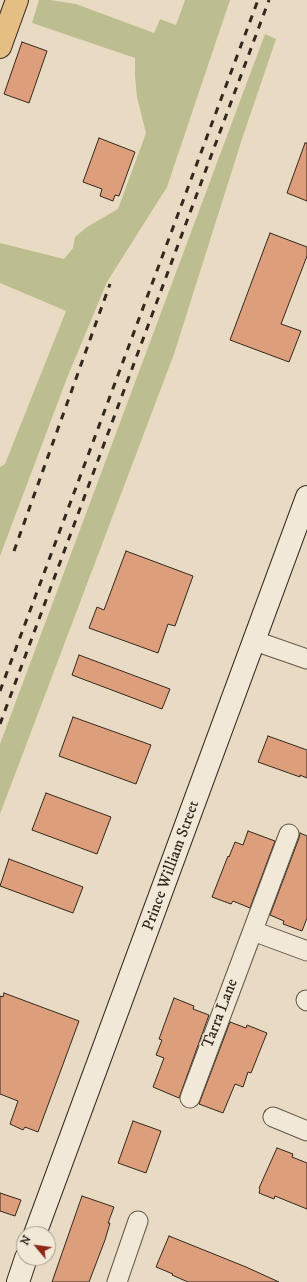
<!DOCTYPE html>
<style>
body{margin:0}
#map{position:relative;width:307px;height:1282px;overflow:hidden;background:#e9dbc3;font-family:"IM FELL DW Pica",serif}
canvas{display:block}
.north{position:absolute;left:16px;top:1226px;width:40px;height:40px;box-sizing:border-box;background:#f1e8d8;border:1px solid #a59b8e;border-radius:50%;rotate:299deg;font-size:11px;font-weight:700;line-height:16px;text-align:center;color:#33281e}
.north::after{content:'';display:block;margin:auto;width:14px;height:18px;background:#8f2418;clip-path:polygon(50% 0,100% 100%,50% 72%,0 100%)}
</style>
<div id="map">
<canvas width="307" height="1282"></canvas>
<div class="north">N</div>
</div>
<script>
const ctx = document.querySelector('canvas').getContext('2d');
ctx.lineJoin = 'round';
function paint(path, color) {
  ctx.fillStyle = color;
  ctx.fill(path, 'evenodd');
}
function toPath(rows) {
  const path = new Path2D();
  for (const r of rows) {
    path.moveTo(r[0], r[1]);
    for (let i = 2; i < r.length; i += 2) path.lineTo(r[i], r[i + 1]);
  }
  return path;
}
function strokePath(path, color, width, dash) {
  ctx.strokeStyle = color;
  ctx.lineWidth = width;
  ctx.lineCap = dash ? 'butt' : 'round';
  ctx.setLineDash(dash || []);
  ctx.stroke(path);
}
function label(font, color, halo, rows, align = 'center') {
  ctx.font = font + ' "IM FELL DW Pica",serif';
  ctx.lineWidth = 3.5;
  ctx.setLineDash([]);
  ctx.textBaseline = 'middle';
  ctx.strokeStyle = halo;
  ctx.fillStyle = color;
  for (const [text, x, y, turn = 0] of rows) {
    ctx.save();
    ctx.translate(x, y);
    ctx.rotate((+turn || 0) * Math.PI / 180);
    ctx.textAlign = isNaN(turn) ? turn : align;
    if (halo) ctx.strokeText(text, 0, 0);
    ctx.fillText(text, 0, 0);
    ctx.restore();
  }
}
paint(toPath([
 [39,0,50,0,76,4,154,33,160,19,176,25,185,0,230,0,167,187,107,282,67,378,0,556,0,467,5,464,66,311,0,283,0,243,64,259,73,248,75,237,87,227,118,209,146,133,137,97,135,76,135,58,32,23],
 [265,34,276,39,242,139,174,354,0,814,0,744]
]), '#bcbe8f');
const building = toPath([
 [22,42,47,51,29,103,4,94,22,42],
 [99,138,135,152,119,196,115,195,113,201,100,196,102,189,83,182,99,138],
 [305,143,307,143,307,201,287,193,305,143],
 [270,233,307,247,307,256,281,324,301,331,289,362,230,340,270,233],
 [126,551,193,576,175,626,168,624,158,653,89,628,97,607,104,610,126,551],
 [79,655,170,689,162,709,72,675,79,655],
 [73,717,151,745,136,784,59,756,73,717],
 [268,736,307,750,307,778,300,775,300,777,258,762,268,736],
 [46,793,111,817,97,854,32,830,46,793],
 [248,831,275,841,250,908,233,901,231,904,212,897,228,856,229,857,235,842,243,845,248,831],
 [300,833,307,836,307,918,302,931,283,924,284,921,270,915,299,838,300,833],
 [9,859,83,887,73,913,0,886,9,859],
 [4,993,79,1021,38,1132,25,1127,23,1130,10,1124,18,1101,0,1094,0,996,3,997,4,993],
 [174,998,194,1006,193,1009,209,1015,179,1098,153,1087,164,1058,156,1055,162,1040,159,1039,174,998],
 [230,1022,246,1028,247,1025,267,1033,251,1073,248,1072,243,1087,235,1084,223,1113,199,1104,230,1022],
 [133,1121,161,1131,146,1173,118,1163,133,1121],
 [277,1148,293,1154,292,1157,307,1163,307,1209,275,1196,274,1199,259,1193,260,1189,259,1188,277,1148],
 [0,1193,21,1200,15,1216,0,1211,0,1193],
 [82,1196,114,1207,108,1223,110,1223,105,1240,89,1282,52,1282,82,1196],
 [169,1236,246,1267,279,1282,188,1282,172,1275,173,1274,156,1267,169,1236]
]);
paint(building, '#dd9f7b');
strokePath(building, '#33281e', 1);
const street = toPath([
 [255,641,307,659],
 [253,931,307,951],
 [306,1000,307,1001],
 [190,1098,289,834],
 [273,1117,307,1131],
 [117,1282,138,1221]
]);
const secondary = toPath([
 [35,1234,307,497],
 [18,1282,26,1258]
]);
const highway = toPath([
 [0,47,17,0]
]);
strokePath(street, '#605547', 21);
strokePath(secondary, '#33281e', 24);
strokePath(highway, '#33281e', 24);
strokePath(street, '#f1e8d8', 19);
strokePath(secondary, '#f1e8d8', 22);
strokePath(highway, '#e4be82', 22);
strokePath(toPath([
 [14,551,110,284],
 [0,691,258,0],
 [0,724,269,0]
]), '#33281e', 3, [7, 7]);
label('16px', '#33281e', '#f1e8d8', [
 ["Prince William Street",172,866,-70],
 ["Tarra Lane",221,1014,-69]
]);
</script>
